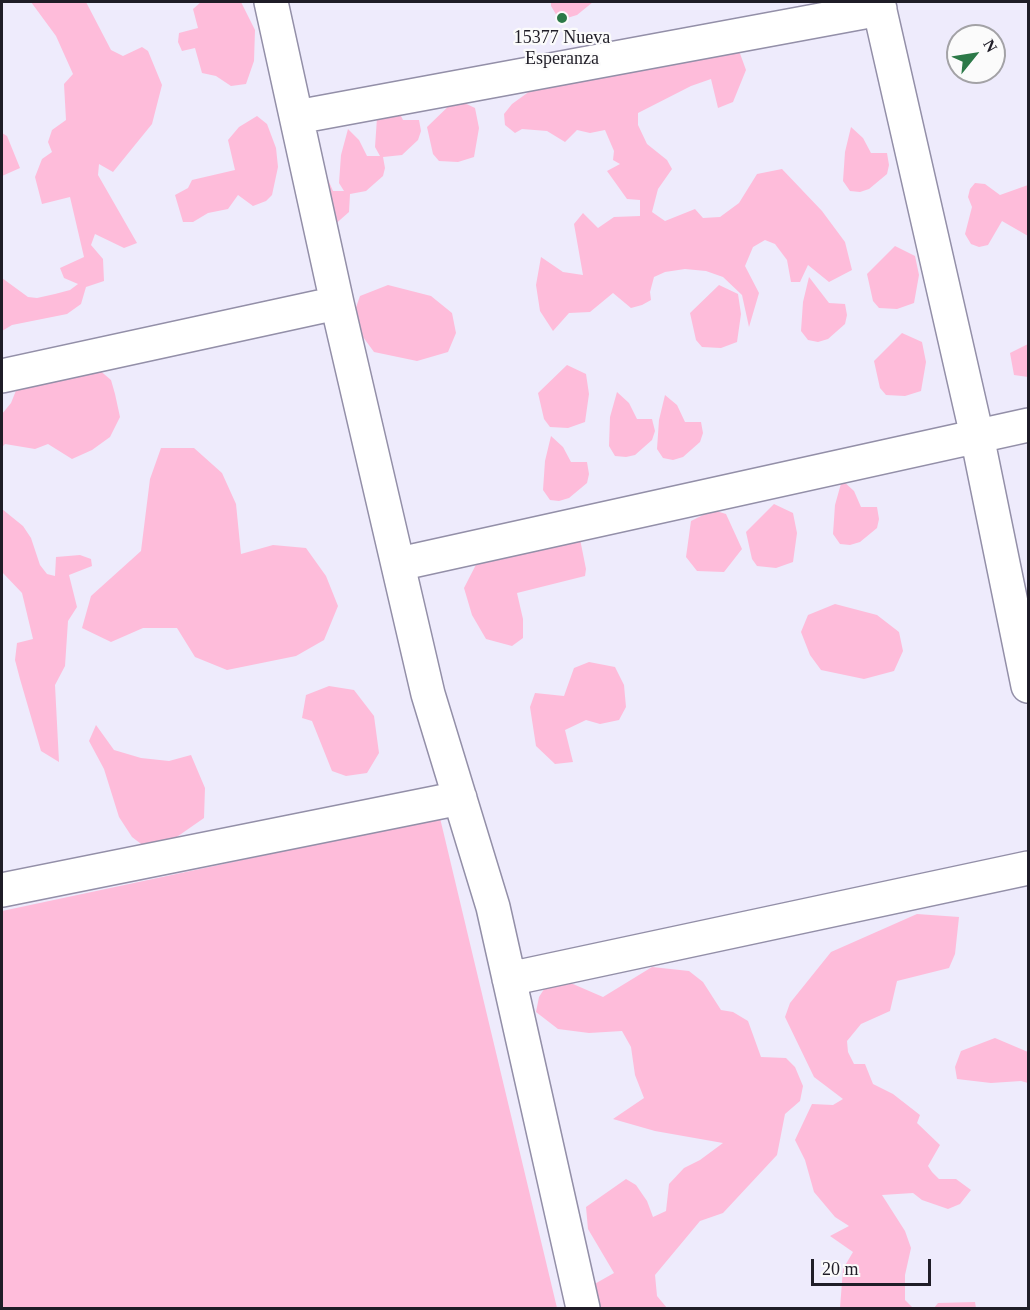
<!DOCTYPE html>
<style>
body{margin:0}
#map{position:relative;width:1030px;height:1310px;overflow:hidden;background:#eeebfc;font-family:"Times New Roman",serif}
canvas{display:block}
.frame{position:absolute;inset:0;border:3px solid #1f1d27;pointer-events:none}
.north{position:absolute;left:946px;top:24px;width:60px;height:60px;box-sizing:border-box;background:#fbfbfb;border:2px solid #a3a2a6;border-radius:50%;rotate:60deg;font-size:16px;font-weight:700;line-height:24px;text-align:center;color:#1f1d27}
.north::after{content:'';display:block;margin:auto;width:21px;height:27px;background:#2c7948;clip-path:polygon(50% 0,100% 100%,50% 72%,0 100%)}
.scale{position:absolute;left:811px;top:1259px;width:120px;height:27px;box-sizing:border-box;border:3px solid #1f1d27;border-top:0;padding-left:8px;font-size:18px;line-height:21px;white-space:nowrap;color:#1f1d27;-webkit-text-stroke:4px #fbfbfb;paint-order:stroke}
</style>
<div id="map">
<canvas width="1030" height="1310"></canvas>
<div class="frame"></div>
<div class="north">N</div>
<div class="scale">20 m</div>
</div>
<script>
const ctx = document.querySelector('canvas').getContext('2d');
ctx.lineJoin = 'round';
function paint(path, color) {
  ctx.fillStyle = color;
  ctx.fill(path, 'evenodd');
}
function toPath(rows) {
  const path = new Path2D();
  for (const r of rows) {
    path.moveTo(r[0], r[1]);
    for (let i = 2; i < r.length; i += 2) path.lineTo(r[i], r[i + 1]);
  }
  return path;
}
function strokePath(path, color, width, dash) {
  ctx.strokeStyle = color;
  ctx.lineWidth = width;
  ctx.lineCap = dash ? 'butt' : 'round';
  ctx.setLineDash(dash || []);
  ctx.stroke(path);
}
function label(font, color, halo, rows, align = 'center') {
  ctx.font = font + ' "Times New Roman",serif';
  ctx.lineWidth = 4.5;
  ctx.setLineDash([]);
  ctx.textBaseline = 'middle';
  ctx.strokeStyle = halo;
  ctx.fillStyle = color;
  for (const [text, x, y, turn = 0] of rows) {
    ctx.save();
    ctx.translate(x, y);
    ctx.rotate((+turn || 0) * Math.PI / 180);
    ctx.textAlign = isNaN(turn) ? turn : align;
    if (halo) ctx.strokeText(text, 0, 0);
    ctx.fillText(text, 0, 0);
    ctx.restore();
  }
}
paint(toPath([
 [31,2,86,2,111,50,123,56,142,47,148,51,162,85,152,124,113,172,99,164,98,175,137,243,124,248,95,234,91,245,103,259,104,281,86,287,81,304,67,314,12,325,2,331,2,278,28,297,37,298,55,294,70,290,78,284,64,278,60,268,84,257,70,197,42,204,35,177,42,159,52,152,48,142,52,130,66,120,64,84,73,74,56,36],
 [201,2,241,2,255,30,254,61,246,84,231,86,216,76,202,73,195,48,182,51,178,42,179,33,198,28,193,9],
 [551,2,593,2,577,15,567,18,557,16,551,6],
 [738,48,746,70,733,102,718,108,711,79,691,86,638,113,638,125,647,144,667,160,672,169,658,189,652,212,665,221,695,209,703,218,720,217,739,203,757,174,782,169,822,211,845,242,852,270,829,282,808,265,800,282,791,282,787,260,775,244,765,240,753,247,745,266,759,293,749,327,742,295,723,277,706,271,685,269,665,272,654,277,650,292,651,300,642,305,631,308,613,293,590,312,569,313,553,331,540,311,536,285,541,257,563,272,583,275,574,224,583,213,598,228,614,217,640,216,640,200,627,199,607,171,620,164,613,160,614,151,605,130,590,133,577,130,565,142,547,131,522,129,515,133,505,125,504,114,512,104,548,78],
 [456,99,475,108,479,128,474,157,458,162,439,161,433,154,427,127],
 [395,104,403,120,419,120,421,131,418,140,402,155,383,157,385,168,383,176,366,191,350,194,349,212,332,227,326,175,333,191,344,191,339,183,341,155,348,129,359,140,367,156,380,156,375,147,377,118],
 [257,116,267,124,276,148,278,167,272,195,266,201,253,206,238,195,228,209,208,213,193,222,183,222,175,195,188,188,192,180,235,170,228,140,239,127],
 [851,127,863,138,871,153,887,153,889,165,887,174,869,189,860,192,850,191,843,181,845,152],
 [2,133,7,136,20,168,2,176],
 [975,183,985,184,1000,195,1028,185,1028,236,1002,221,988,245,979,247,971,244,965,234,972,207,968,197,970,189],
 [895,246,915,256,919,275,914,303,897,309,879,308,873,301,867,274],
 [809,277,829,303,845,304,847,315,845,324,828,339,818,342,808,340,801,331,803,302],
 [388,285,431,296,452,313,456,333,448,352,417,361,374,352,363,337,354,313,360,296],
 [719,285,738,294,741,314,737,342,721,348,702,347,696,340,690,313],
 [902,333,922,342,926,362,921,391,905,396,886,395,880,388,874,361],
 [1028,344,1028,377,1014,375,1010,353],
 [91,363,111,380,115,394,120,417,110,437,92,450,72,459,48,444,35,449,5,444,2,447,2,414,11,403,21,378],
 [567,365,586,374,589,394,585,422,568,428,550,427,544,419,538,393],
 [617,392,629,403,637,419,652,419,655,431,652,440,635,455,626,457,615,456,609,446,610,417],
 [665,395,677,405,685,422,701,422,703,433,700,442,683,457,673,460,663,458,657,449,659,420],
 [551,436,563,447,571,462,587,462,589,474,587,483,569,498,559,501,550,500,543,490,545,461],
 [161,448,194,448,222,473,236,504,241,554,273,545,306,548,326,576,338,606,324,640,296,656,227,670,195,657,177,628,143,628,111,642,82,628,91,596,141,551,150,479],
 [842,480,854,491,861,507,877,507,879,519,877,528,860,542,850,545,840,544,833,534,835,505],
 [774,504,793,513,797,533,793,562,776,568,757,566,752,559,746,532],
 [2,509,23,526,31,538,40,565,47,574,55,576,56,557,80,555,91,559,92,566,69,575,77,607,68,621,65,666,55,685,59,762,41,751,20,679,15,660,17,643,33,639,22,593,2,572],
 [713,510,726,514,742,549,724,572,697,571,686,557,691,521],
 [580,539,586,569,585,576,517,593,523,619,523,638,512,646,486,639,472,615,464,588,483,551],
 [835,604,877,615,899,632,903,651,894,671,864,679,821,670,810,655,801,632,808,615],
 [589,662,615,667,624,685,626,707,619,720,600,724,586,720,565,730,573,762,555,764,536,746,530,707,535,693,564,696,574,668],
 [329,686,354,690,374,716,379,753,367,773,346,776,332,771,312,721,302,718,306,695],
 [96,725,114,750,141,758,169,761,191,755,205,788,204,818,171,841,149,850,132,837,119,817,104,769,89,741],
 [440,818,557,1308,2,1308,2,911],
 [917,914,959,917,955,954,949,968,897,981,890,1011,861,1024,847,1041,848,1052,854,1064,865,1064,873,1084,893,1094,920,1115,917,1123,940,1145,928,1166,932,1172,939,1179,956,1179,971,1190,960,1204,948,1209,922,1200,913,1193,882,1195,905,1231,911,1248,905,1275,905,1300,913,1308,840,1308,843,1269,853,1252,830,1236,849,1226,835,1217,814,1192,805,1160,795,1140,812,1104,833,1105,843,1099,814,1077,785,1017,790,1003,831,952],
 [652,967,689,971,703,982,721,1010,733,1012,748,1021,761,1057,786,1058,795,1067,803,1086,800,1101,785,1114,777,1155,723,1213,700,1221,655,1275,657,1296,667,1308,588,1308,591,1286,614,1273,588,1229,586,1207,626,1179,636,1185,647,1201,653,1217,666,1211,669,1184,684,1168,700,1160,723,1143,655,1131,613,1119,644,1098,635,1075,631,1047,622,1031,589,1033,558,1029,536,1012,539,997,546,986,566,981,603,997],
 [995,1038,1028,1052,1028,1083,1021,1081,991,1083,957,1079,955,1067,961,1051],
 [975,1302,976,1308,934,1308,938,1303]
]), '#febcda');
const minor = toPath([
 [271,2,337,303,428,694,493,907,583,1308],
 [878,2,977,436,1028,686],
 [297,117,880,9],
 [2,376,337,303],
 [399,564,1028,425],
 [2,890,460,798],
 [509,979,1028,868]
]);
strokePath(minor, '#938fa8', 36);
strokePath(minor, '#fff', 33);
for (const [x, y, r, color] of [
 [562,18,6,"#2c7948"]
]) {
  const dot = new Path2D();
  dot.arc(x, y, r, 0, 2 * Math.PI);
  ctx.fillStyle = color;
  ctx.fill(dot);
  strokePath(dot, '#fbfbfb', 2);
}
label('18px', '#1f1d27', '#fbfbfb', [
 ["15377 Nueva",562,38],
 ["Esperanza",562,59]
]);
</script>
